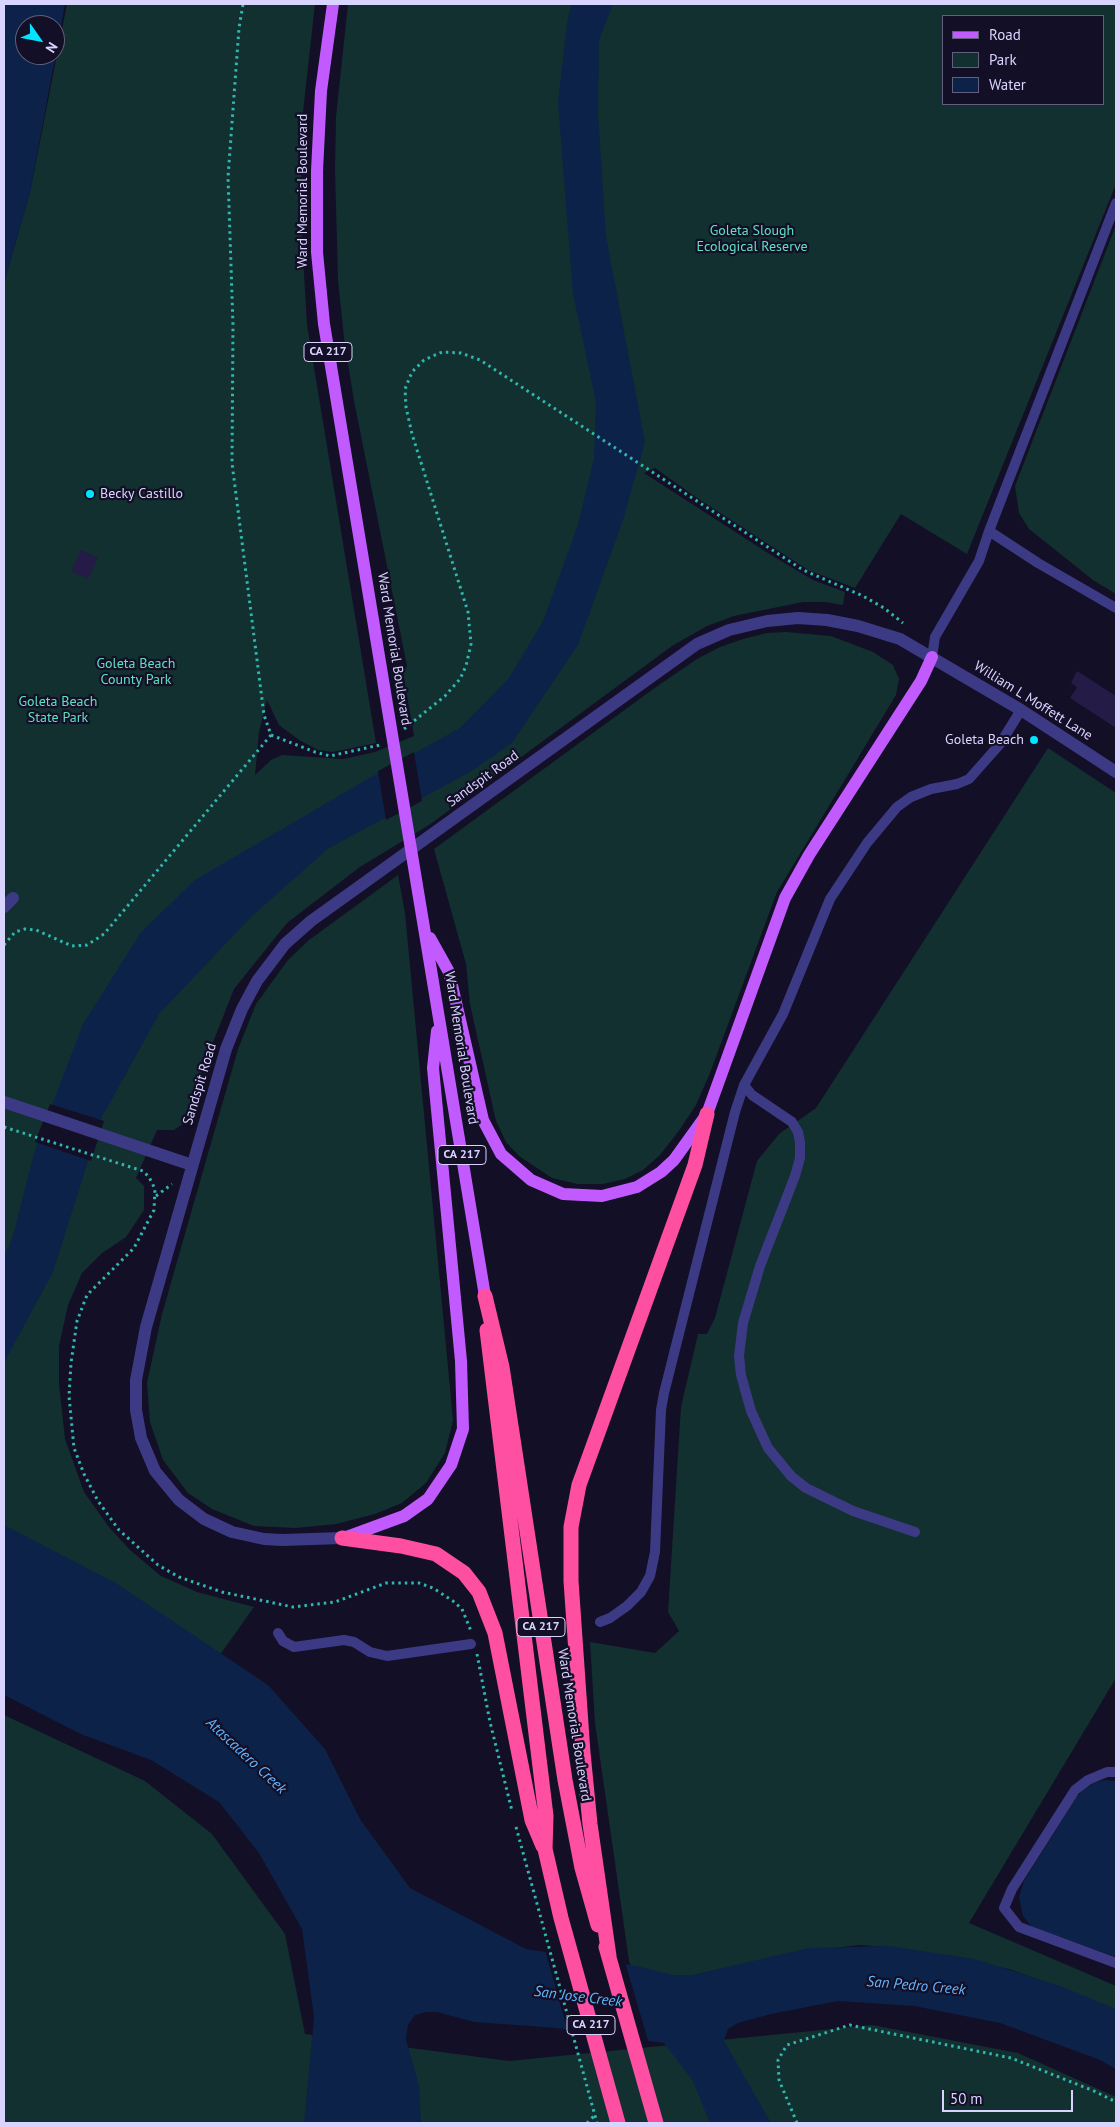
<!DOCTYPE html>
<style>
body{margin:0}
#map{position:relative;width:1120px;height:2127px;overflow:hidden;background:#130f26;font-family:"PT Sans",sans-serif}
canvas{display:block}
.frame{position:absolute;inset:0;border:5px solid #d9d4ff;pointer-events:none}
.legend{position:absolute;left:942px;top:15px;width:162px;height:90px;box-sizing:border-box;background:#130f26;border:1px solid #625e7d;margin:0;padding:6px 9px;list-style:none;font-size:15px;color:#d9d4ff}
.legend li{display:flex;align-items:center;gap:10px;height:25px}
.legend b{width:25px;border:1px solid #625e7d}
.north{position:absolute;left:15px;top:15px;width:50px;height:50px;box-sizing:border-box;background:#130f26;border:1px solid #625e7d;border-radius:50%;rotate:123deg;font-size:14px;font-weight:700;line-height:20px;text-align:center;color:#d9d4ff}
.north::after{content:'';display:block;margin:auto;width:18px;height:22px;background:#00e5ff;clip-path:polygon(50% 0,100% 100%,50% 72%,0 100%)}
.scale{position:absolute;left:942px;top:2090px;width:131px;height:22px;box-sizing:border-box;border:2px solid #d9d4ff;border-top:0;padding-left:6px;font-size:15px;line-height:18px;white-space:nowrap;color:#d9d4ff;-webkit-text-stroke:4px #130f26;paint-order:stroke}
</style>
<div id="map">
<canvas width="1120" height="2127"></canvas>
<div class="frame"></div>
<ul class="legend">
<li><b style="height:6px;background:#c25bff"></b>Road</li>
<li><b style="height:14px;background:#12302f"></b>Park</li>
<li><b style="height:14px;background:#0c2248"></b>Water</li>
</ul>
<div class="north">N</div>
<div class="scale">50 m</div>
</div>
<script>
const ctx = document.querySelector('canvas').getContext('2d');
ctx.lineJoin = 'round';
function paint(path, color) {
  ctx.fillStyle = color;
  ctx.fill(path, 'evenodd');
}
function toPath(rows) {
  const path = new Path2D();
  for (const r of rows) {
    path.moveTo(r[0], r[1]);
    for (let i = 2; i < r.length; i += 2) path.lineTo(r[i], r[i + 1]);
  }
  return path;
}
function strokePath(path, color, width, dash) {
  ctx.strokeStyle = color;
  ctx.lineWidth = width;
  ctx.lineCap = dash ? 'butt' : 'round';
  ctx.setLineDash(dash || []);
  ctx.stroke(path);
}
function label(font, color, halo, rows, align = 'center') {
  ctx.font = font + ' "PT Sans",sans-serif';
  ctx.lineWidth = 4.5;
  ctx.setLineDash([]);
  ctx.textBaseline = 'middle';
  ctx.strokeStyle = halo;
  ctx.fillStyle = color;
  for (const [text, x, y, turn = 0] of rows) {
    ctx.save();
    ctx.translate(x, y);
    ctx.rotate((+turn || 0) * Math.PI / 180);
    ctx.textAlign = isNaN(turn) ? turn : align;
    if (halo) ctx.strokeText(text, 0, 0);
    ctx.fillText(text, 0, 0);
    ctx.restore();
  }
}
paint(toPath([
 [67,4,315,4,301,130,302,239,307,325,376,743,333,752,318,750,299,740,279,725,267,700,259,732,255,775,271,760,282,755,343,759,375,752,414,736,403,672,407,666,354,401,344,338,338,280,335,170,336,117,348,4,1116,4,1116,184,967,554,901,514,855,588,808,570,697,498,655,468,644,473,771,555,813,580,845,592,843,605,825,602,803,602,734,616,707,626,672,646,429,825,360,867,287,923,234,989,206,1060,186,1122,174,1130,157,1130,136,1178,144,1186,144,1210,126,1237,101,1254,82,1273,68,1305,59,1346,59,1383,65,1439,84,1492,109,1527,130,1550,161,1576,197,1592,254,1607,192,1694,4,1604,4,283,30,192],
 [944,16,1104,16,1104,104,944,104],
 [1116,225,1116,594,1093,580,1029,529,1019,513,1015,486],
 [786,632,831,636,873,652,893,665,899,679,896,695,777,892,710,1073,696,1105,678,1132,660,1155,643,1170,625,1179,603,1184,577,1184,552,1178,519,1156,506,1142,496,1121,470,1004,466,964,434,849,656,687,697,659,720,647,743,639,767,633],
 [1048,748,1116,793,1116,1678,969,1923,1116,1986,1116,2011,1059,1987,1009,1969,894,1948,861,1945,806,1951,701,1981,632,1970,629,1961,595,1723,590,1642,655,1653,679,1631,668,1612,681,1407,698,1334,707,1334,715,1318,757,1161,779,1134,816,1108],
 [398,875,405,913,453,1420,445,1453,426,1483,402,1503,375,1514,336,1524,296,1528,254,1526,212,1509,188,1493,163,1460,150,1422,147,1383,162,1314,238,1049,256,1004,288,960,309,940],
 [4,1715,145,1781,212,1834,285,1934,305,2034,509,2061,872,2025,1018,2053,1116,2097,1116,2123,4,2123]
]), '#12302f');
paint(toPath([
 [4,4,65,4,30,192,4,283],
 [25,25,55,25,55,55,25,55],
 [572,4,613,4,599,40,598,114,606,236,645,442,623,520,578,645,512,743,470,772,329,848,252,916,159,1014,102,1117,53,1272,4,1363,4,1256,12,1239,35,1150,83,1024,141,932,195,880,366,780,460,728,509,678,543,621,578,525,594,458,596,402,573,294,558,102,568,16],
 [4,1525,116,1583,268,1685,325,1749,360,1819,410,1888,526,1949,637,1966,673,1975,692,1975,809,1948,889,1946,975,1959,1060,1986,1116,2009,1116,2069,1100,2060,1000,2023,914,2006,838,2001,771,2014,738,2023,728,2029,724,2041,771,2123,710,2123,693,2081,664,2043,557,2028,474,2022,437,2012,426,2012,415,2015,408,2025,406,2039,419,2085,421,2123,304,2123,314,2017,302,1929,259,1853,219,1802,151,1760,83,1735,4,1695],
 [1105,1780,1116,1781,1116,1957,1032,1927,1023,1916,1019,1897,1024,1881,1076,1798,1084,1789,1094,1783]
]), '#0c2248');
paint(toPath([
 [414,752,422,801,386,820,378,771],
 [50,1104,104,1121,91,1161,35,1142],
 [545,1950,625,1962,649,2044,568,2032]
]), '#130f26');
paint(toPath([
 [81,550,98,558,88,579,71,571],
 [1077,671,1116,696,1116,728,1070,698,1077,687,1071,683]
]), '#241b47');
strokePath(toPath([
 [404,729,445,696,460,679,466,666,471,644,468,612,412,434,406,407,405,389,412,372,424,360,442,352,461,353,480,360,803,570,863,596,884,608,903,623],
 [271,735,315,752,330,756,380,745],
 [4,945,15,932,25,929,36,930,72,946,87,945,104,934,271,735,264,715,232,463,233,325,228,177,239,28,243,4],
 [4,1127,143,1171,149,1177,155,1189,154,1210,134,1248,87,1295,77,1321,71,1363,69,1396,74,1448,84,1474,98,1501,119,1530,158,1565,179,1577,222,1592,293,1607,335,1602,386,1583,419,1583,433,1588,453,1601,462,1609,471,1631],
 [156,1196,172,1184],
 [477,1654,490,1722,512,1811],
 [516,1827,597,2123],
 [587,2123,595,2115],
 [797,2123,779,2080,778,2060,787,2045,850,2025,1011,2058,1094,2091,1116,2102]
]), '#2fb8b0', 3, [2.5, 4]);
strokePath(toPath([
 [1116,203,989,531,1038,563,1116,608],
 [932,657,935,637,979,561,989,531],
 [744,1085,752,1095,792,1122,798,1132,800,1142,800,1158,795,1176,760,1266,743,1323,739,1356,741,1375,751,1411,768,1448,791,1476,806,1488,853,1511,915,1532],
 [600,1622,610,1618,627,1606,641,1592,650,1576,655,1552,661,1410,664,1393,735,1112,744,1085,783,1014,830,899,867,843,897,807,911,797,931,789,957,784,969,779,1000,744,1021,710],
 [278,1633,283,1641,294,1647,344,1640,354,1642,370,1652,387,1656,471,1644],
 [1116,1772,1107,1772,1088,1780,1075,1790,1012,1889,1004,1908,1019,1927,1116,1963]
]), '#3d3a85', 10);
strokePath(toPath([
 [4,907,13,898],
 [4,1102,192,1165]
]), '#3d3a85', 12);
strokePath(toPath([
 [342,1538,282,1540,264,1539,232,1532,204,1519,179,1500,155,1471,141,1438,136,1410,136,1380,146,1327,226,1049,242,1009,257,981,285,944,311,921,697,644,729,630,767,621,798,618,827,620,858,626,900,639,1021,710,1116,772]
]), '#3d3a85', 12);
strokePath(toPath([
 [333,4,321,91,317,171,317,252,324,324,485,1296],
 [430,938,449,972,483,1120,501,1154,531,1180,563,1194,602,1196,637,1187,661,1172,674,1160,707,1114,785,898,809,855,921,681,932,657],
 [344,1538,404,1516,428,1499,451,1465,463,1429,461,1361,433,1068,437,1031]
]), '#c25bff', 12);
strokePath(toPath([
 [485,1296,502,1367,565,1780,582,1868,598,1925],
 [487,1330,546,1816,545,1849,561,1918,618,2123],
 [342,1538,401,1546,436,1554,464,1573,479,1592,495,1633,532,1820,543,1846],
 [606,1947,656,2123],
 [609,1956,590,1824,583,1753,571,1581,571,1527,579,1485,695,1165,707,1114]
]), '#ff4fa3', 15);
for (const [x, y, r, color] of [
 [90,494,5,"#00e5ff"],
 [1034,740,5,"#00e5ff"]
]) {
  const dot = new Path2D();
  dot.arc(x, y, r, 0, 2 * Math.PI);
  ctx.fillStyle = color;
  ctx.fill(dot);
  strokePath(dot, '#130f26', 2);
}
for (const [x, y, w] of [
 [328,352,48],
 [462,1155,48],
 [541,1627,48],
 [591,2025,48]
]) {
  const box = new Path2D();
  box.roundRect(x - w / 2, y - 9.5, w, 19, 4);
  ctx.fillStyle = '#130f26';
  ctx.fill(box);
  strokePath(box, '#d9d4ff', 1);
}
label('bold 12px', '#d9d4ff', null, [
 ["CA 217",328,352],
 ["CA 217",462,1155],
 ["CA 217",541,1627],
 ["CA 217",591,2025]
]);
label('14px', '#d9d4ff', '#130f26', [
 ["Ward Memorial Boulevard",303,191,-90],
 ["Ward Memorial Boulevard",394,649,81],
 ["William L Moffett Lane",1033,701,32],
 ["Sandspit Road",483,779,-36],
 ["Ward Memorial Boulevard",461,1048,81],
 ["Sandspit Road",200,1084,-73],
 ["Ward Memorial Boulevard",574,1725,81]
]);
label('14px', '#5fe0c0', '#130f26', [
 ["Goleta Slough",752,231],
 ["Ecological Reserve",752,247],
 ["Goleta Beach",136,664],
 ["County Park",136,680],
 ["Goleta Beach",58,702],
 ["State Park",58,718]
]);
label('14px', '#d9d4ff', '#130f26', [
 ["Becky Castillo",100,494],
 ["Goleta Beach",1024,740,"right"]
], 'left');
label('italic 15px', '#62b6ff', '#130f26', [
 ["Atascadero Creek",246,1756,43],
 ["San Pedro Creek",916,1986,5],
 ["San Jose Creek",578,1997,7]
]);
</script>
